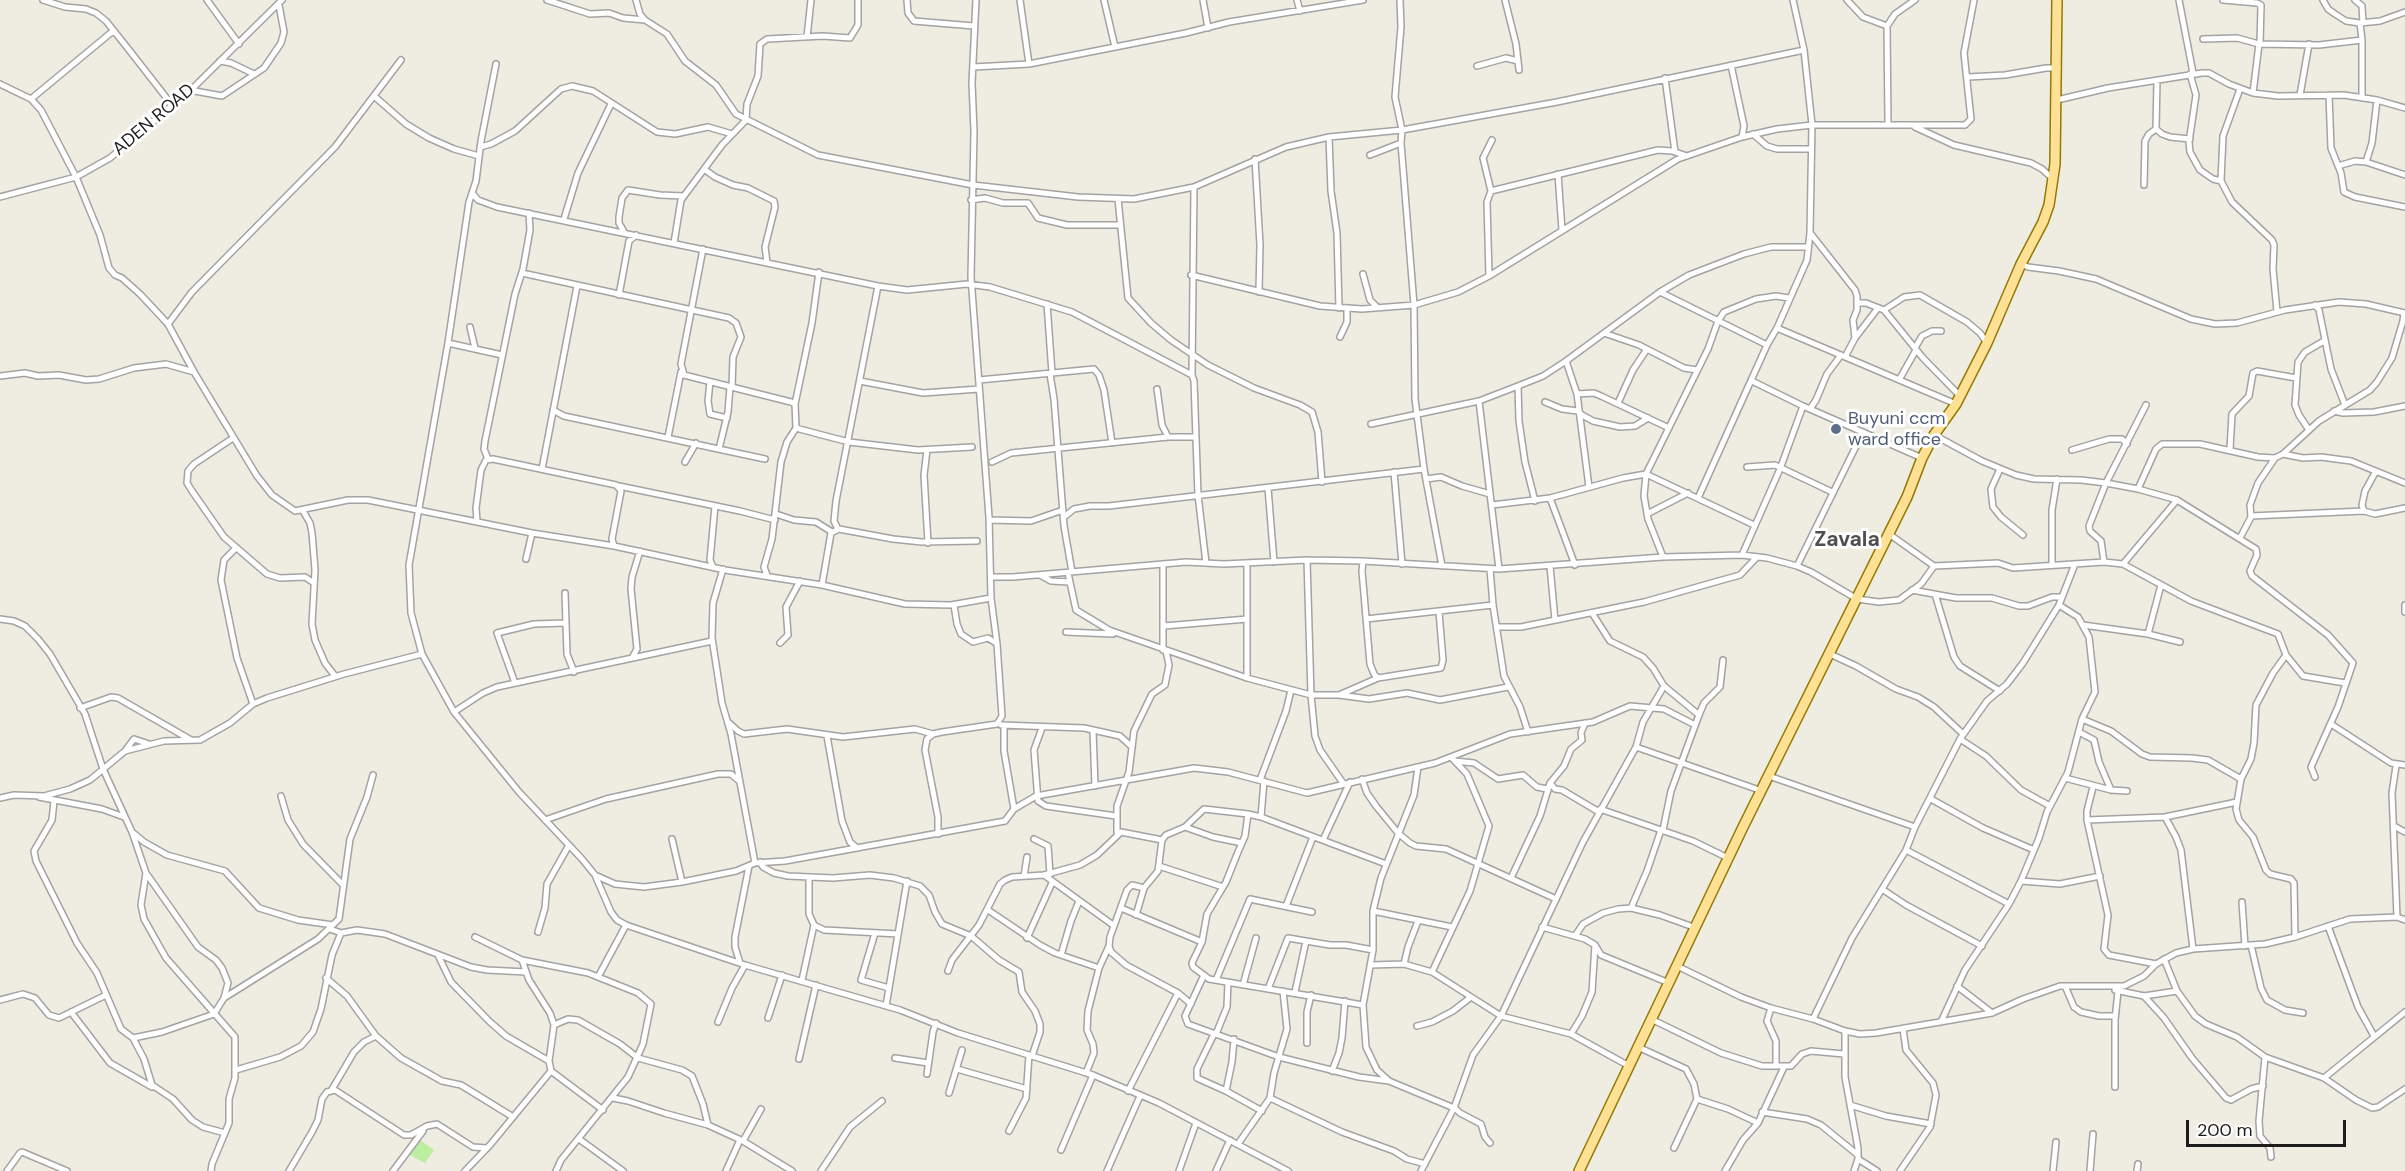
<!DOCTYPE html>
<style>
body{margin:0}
#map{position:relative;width:2405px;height:1171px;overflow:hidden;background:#efece1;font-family:"DM Sans",sans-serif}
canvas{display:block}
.scale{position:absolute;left:2186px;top:1120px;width:160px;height:27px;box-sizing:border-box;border:3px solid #1c1c1c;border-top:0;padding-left:8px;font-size:18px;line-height:21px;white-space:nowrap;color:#1c1c1c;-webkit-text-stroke:4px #fff;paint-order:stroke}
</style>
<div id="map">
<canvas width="2405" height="1171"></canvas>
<div class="scale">200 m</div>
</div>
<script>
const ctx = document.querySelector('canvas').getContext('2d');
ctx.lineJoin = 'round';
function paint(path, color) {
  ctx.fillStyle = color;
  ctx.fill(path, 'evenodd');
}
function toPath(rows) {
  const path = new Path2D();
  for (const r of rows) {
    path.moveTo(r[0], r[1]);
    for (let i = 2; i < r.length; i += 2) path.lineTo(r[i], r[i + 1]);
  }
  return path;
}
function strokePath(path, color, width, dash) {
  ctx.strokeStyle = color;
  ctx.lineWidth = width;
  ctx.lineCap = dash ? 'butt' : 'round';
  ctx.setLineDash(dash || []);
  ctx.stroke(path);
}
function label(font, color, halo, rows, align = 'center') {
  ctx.font = font + ' "DM Sans",sans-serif';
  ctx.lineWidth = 6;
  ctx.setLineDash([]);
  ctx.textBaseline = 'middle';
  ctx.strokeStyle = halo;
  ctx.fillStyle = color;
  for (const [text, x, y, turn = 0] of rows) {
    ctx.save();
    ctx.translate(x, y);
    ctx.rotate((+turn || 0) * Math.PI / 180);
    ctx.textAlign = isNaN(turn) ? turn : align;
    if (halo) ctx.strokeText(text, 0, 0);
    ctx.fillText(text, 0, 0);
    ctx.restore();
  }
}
paint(toPath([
 [420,1140,434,1150,425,1163,410,1155]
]), '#bceea2');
const minor = toPath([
 [43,0,65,7,86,9,96,13,106,21,126,46,172,105],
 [207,0,239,44],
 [547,0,590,14,609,13,623,18,645,20,667,34,685,61,716,85,736,114,818,155,973,185,1078,197,1134,199,1194,187],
 [636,0,640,14,645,20],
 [907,0,908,13,914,21,974,26],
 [1020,0,1029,64],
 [1104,0,1115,47],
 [1203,0,1208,28],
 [1297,0,1300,11],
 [1400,0,1401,27,1395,97,1402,130,1401,143,1414,305,1415,399,1424,469,1442,566],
 [1505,0,1516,44,1519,70],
 [1847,0,1863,17,1887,26],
 [2179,0,2193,73],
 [2223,0,2257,3,2261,5,2260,44],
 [2323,0,2328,9,2335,14,2346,21,2360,23,2380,21,2405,12],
 [2355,0,2362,6,2363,23],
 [2360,23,2362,40,2362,98],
 [807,37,811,0],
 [2203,39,2237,38,2259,44,2319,45,2362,40],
 [220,61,231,63,254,74],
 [496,64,481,141,476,181,469,202,448,343,409,565,411,613,422,654,454,712,519,792,582,859,595,875,611,912,617,920,626,925,745,965,900,1010,958,1033,1093,1075,1159,1103,1288,1171],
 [1731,65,1744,126,1742,137],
 [1477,66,1506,58,1518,61],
 [973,67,1029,64,1186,33,1229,22,1363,0],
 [2190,74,2196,95,2189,142,2190,152,2200,170,2213,179,2221,181],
 [1968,77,2005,75,2046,68,2058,68],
 [1665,78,1675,152],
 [2157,80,2156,129,2162,134,2170,137,2190,139],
 [0,84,31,99,41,110,76,177,100,235,109,268,115,275,122,278,140,294,168,324,194,372,257,476,272,495,295,511,348,500,368,500,532,533,614,546,725,570,822,585,905,604,951,605,991,598],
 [2240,89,2223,136,2221,181,2232,202,2272,240,2274,245,2273,269,2277,312],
 [188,93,195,91,222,96,264,68,281,43,284,32,279,5],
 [2253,93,2259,44],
 [2300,95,2309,44],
 [2329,95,2331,148,2341,173,2344,192,2355,197,2405,207],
 [374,96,406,124,429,138,454,149,479,156],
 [31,99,113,31],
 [2057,100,2108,88,2202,73,2209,73,2229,84,2253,93,2278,96,2344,95,2377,100,2405,108],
 [1888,123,1887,26,1895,14,1915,0],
 [1915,127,1954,145,2031,163,2042,169,2053,179],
 [1753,134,1767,146,1777,149,1811,149],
 [1329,137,1331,191,1337,233,1339,308],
 [480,147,491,144,515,131,561,89,572,86,593,91,657,132,675,134,708,127,732,134],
 [1370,155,1401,143],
 [1255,159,1260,245,1259,292],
 [2366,162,2372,143,2377,100],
 [2338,166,2355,161,2366,162,2405,175],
 [704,169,715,177,733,185,748,188,774,201,775,207,765,247,767,262],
 [1558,174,1562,230],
 [2144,185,2145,141,2149,134,2156,129],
 [1491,191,1483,158,1492,140],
 [472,193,478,200,497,207,878,286,907,290,967,284,990,287,1072,312,1192,375],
 [0,197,76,177,110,158,195,86,282,0],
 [1118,199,1128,298,1151,323,1171,340,1208,365,1254,388,1300,405,1312,412,1318,432,1322,482],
 [971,200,985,198,1003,203,1028,203,1038,218,1067,225,1119,225],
 [564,219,578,173,611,104],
 [624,232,619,223,619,217,622,198,628,190,660,195,684,196],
 [1811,234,1855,290,1857,296,1857,310,1853,320,1855,338,1845,357],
 [674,243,681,200,722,145,746,120,747,104,758,76,760,44,767,39,823,36,850,38,858,25,858,0],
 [703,249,681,364,684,375,791,402,795,404,796,428,822,435,849,442,918,450,972,447],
 [2021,264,2028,267,2059,271,2096,279,2191,319,2215,324,2237,323,2285,310,2339,302,2366,304,2405,313],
 [522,273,729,318,736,323,741,337,733,357,732,387],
 [1363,274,1370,300,1377,307],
 [1191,275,1320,306,1362,309,1414,305,1458,292,1489,276,1678,159,1742,137,1777,129,1812,125,1965,125,1971,119,1964,53,1974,0],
 [1489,276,1487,202,1491,191,1658,150,1672,151,1687,156],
 [1660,292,1767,345],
 [619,295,629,241,636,235],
 [1858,303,1866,303,1884,310,1923,358,1960,396],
 [1047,304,1052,373],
 [2315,305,2319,310,2331,369,2345,405],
 [1884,310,1904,297,1920,295,1967,322,1980,333,1987,343],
 [168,324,192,292,335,147,401,60],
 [470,327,475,348],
 [1777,328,1956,404],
 [1604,333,1639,345,1684,368,1697,370],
 [1340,337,1347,322,1347,308],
 [1855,338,1878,308],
 [448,343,502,355],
 [1915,348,1922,336,1932,331,1941,331],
 [1566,361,1577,394,1589,487],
 [1050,374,1054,399,1064,526,1072,572],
 [0,376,25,373,38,376,59,375,86,380,99,379,134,368,166,364,194,372],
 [979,380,1094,369,1099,375,1104,390,1112,443],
 [1899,380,1916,350],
 [860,381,923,393,979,389],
 [1752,381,1803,406,1922,458],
 [710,382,708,401,710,414,727,418],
 [1518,386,1519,421,1525,462,1535,501],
 [1157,389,1162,425,1168,437],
 [1577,394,1594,393,1601,396,1669,428],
 [1479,401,1499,569],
 [1545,402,1562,409,1578,411,1582,415,1593,421,1620,427,1635,426,1648,418],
 [1618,403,1633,370,1647,349],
 [795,404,812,323,819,272],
 [1810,409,1816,400,1827,374,1841,355],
 [553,410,564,416,765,459],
 [2334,411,2343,413,2374,412,2405,406],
 [1371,424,1479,401,1518,386,1543,376,1566,361,1660,292,1689,275,1744,254,1771,247,1808,247],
 [2309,430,2299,415,2295,405,2298,362,2305,352,2324,341],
 [1934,435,1982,461,2016,475,2034,479,2081,480,2106,483,2138,489,2177,500,2256,549,2257,555,2250,571,2252,576,2328,635,2353,663,2338,707,2311,767,2315,777],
 [668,437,681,372],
 [233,438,194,464,188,471,187,483,192,491,224,537,267,574,280,578,305,577,314,583],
 [719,449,728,412,730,387],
 [2230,449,2232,414,2249,396,2253,373,2257,371,2296,378],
 [927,450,924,475,928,543],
 [2072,450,2109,439,2122,439,2127,444],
 [2283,454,2303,458,2321,457,2351,461,2405,483],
 [488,459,484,449,485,441,515,294,523,269,530,230,529,213],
 [685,462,696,443],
 [992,462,1011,453,1168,437,1196,437],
 [1747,467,1775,465,1832,492],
 [542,469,577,286],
 [2000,469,1991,489,1993,507,2001,517,2023,535],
 [2376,471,2365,491,2362,505,2364,511,2375,514,2405,508],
 [1394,472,1402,564],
 [1426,479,1441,477,1462,486,1490,494],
 [619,486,740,511,775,520],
 [1268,488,1274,562],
 [2138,489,2156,449,2162,444,2200,444,2258,457,2275,458,2283,454,2319,421,2370,390,2377,382,2392,358,2403,321,2404,313],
 [1550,498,1575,565],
 [1698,498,1767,345,1777,328,1807,260,1810,233,1812,125,1804,50,1793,0],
 [1492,505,1550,498,1623,478,1646,474,1754,525],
 [303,511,310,523,312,533,315,570,312,624,315,640,325,663,335,676],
 [776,514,794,520,816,522,832,532],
 [1647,514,1688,493],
 [2251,516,2364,511],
 [1064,517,1074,509,1090,506,1109,506,1424,469],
 [989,520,1031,521,1063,510],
 [477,521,476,508,481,470,486,460,493,459,616,485,621,491,612,539,614,546],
 [838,529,834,521,836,501,878,286],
 [1889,534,1934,566],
 [2240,538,2251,517,2250,505,2258,483,2275,458],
 [236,548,224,560,221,580,237,658,253,704],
 [1742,555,1780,469,1803,406],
 [1663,557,1648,519,1644,496,1646,474,1708,349,1718,321,1724,312,1756,299,1776,296,1789,298],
 [526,559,532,533],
 [1307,560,1311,695,1315,736,1320,750,1343,783],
 [1363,561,1362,571,1370,664,1374,674,1378,678],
 [2104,562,2101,541,2090,531,2089,526,2106,483,2146,405],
 [1206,563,1198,495,1194,381,1192,375,1194,187,1286,147,1329,137,1402,130,1557,102,1804,50],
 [1163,564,1163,650],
 [1247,564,1247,678],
 [2052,564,2052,510,2057,479],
 [2123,564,2177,500],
 [1550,566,1555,620],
 [1797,566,1863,432],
 [713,567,710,560,715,506],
 [723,569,713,603,712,638,722,703,731,734,755,863],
 [1490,569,1493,605,1504,676,1520,707,1528,732],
 [1068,573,1076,610,1109,630,1247,678,1311,695,1339,695,1369,699,1407,693,1440,700,1508,687],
 [767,575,764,567,772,539,781,462,787,442,796,428],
 [1040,575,1051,581,1069,582],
 [992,577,1013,577,1186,562,1224,564,1307,560,1363,561,1499,569,1663,557,1742,555,1767,558,1797,566,1811,572,1857,599,1879,602,1899,600,1921,584,1934,566,1998,563,2013,568,2104,562,2123,564,2191,601,2278,634,2286,655,2303,676,2345,683],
 [822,585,831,533,839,529,893,539,922,542,977,541],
 [1912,590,1956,598,1992,598,2019,606,2028,606,2052,597,2062,597],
 [565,593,567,654,574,672],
 [1935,594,1954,657,1960,666,2000,691],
 [954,605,957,624,961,634,973,642,988,638,996,643],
 [2405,605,2405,612],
 [1592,613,1610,641,1643,657,1653,668,1664,686,1699,715],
 [0,619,14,621,25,626,38,639,50,654,85,714,103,769,132,832,146,873,141,905,144,919,166,958,235,1037,235,1078,229,1099,229,1123,212,1164,211,1171],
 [1366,619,1493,605],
 [2083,625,2148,634,2180,642],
 [1164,626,1247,619],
 [1497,627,1521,627,1644,602,1740,575,1757,557],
 [1066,632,1113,634],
 [2148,634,2161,585],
 [780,643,788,635,786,607,800,581],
 [1830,654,1856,666,1896,689,1918,697,1934,707,1963,734],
 [2286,655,2273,673,2256,705,2254,743,2251,759,2241,779,2236,809,2239,820,2253,837,2266,870,2270,874,2291,879,2294,883,2295,937],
 [632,658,637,649,631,589,632,577,640,551],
 [515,683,497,633,534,624,565,623],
 [1339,695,1378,678,1441,668,1443,660,1439,612],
 [80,708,111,697,118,698,191,740],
 [454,712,483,693,497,687,712,641],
 [2082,719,2111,731,2142,754,2150,757,2192,758,2208,760,2241,779],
 [728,722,738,731,744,734,787,729,843,737,915,729,933,734],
 [2331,724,2391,763,2405,765],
 [1001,725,1084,728,1120,736,1132,747],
 [1042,728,1034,750,1038,801,1046,806,1116,816],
 [1093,731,1095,786],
 [2079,732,2094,740,2099,762,2111,790],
 [827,736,842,821,850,842,857,848],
 [1960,739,1986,756,2021,790,2050,806],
 [1636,747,1762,791],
 [125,751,134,739,149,744],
 [1455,761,1474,763,1498,779,1523,775,1537,787,1547,789],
 [2396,766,2392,793,2397,917],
 [1769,776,1915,827],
 [2065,778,2111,790,2127,791],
 [1362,779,1367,793,1376,806,1398,833,1410,843,1416,846,1446,849,1556,899],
 [1260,780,1286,711,1291,690],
 [1550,783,1555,789,1562,790,1599,812],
 [2093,787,2087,811,2087,820,2108,915,2104,949,2109,955,2156,964],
 [281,796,288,820,303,844,343,885],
 [39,797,102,809,124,817],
 [0,798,14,795,44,796,70,789,90,780,125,751,164,741,200,740,230,723,253,704,267,698,344,674,422,654],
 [1931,799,1983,828,2034,850],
 [54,801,52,820,34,851,36,861,77,943,97,973,121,1029,133,1038,162,1032,214,1014,224,998,228,983,222,968,216,960,198,947,146,873],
 [1014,809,1036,796,1194,768,1228,772,1307,793,1435,763,1510,734,1593,722,1630,706,1664,709,1695,725],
 [1600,809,1693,841,1728,858],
 [1248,814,1245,836,1238,852,1226,882,1207,914,1202,942,1192,963,1193,967,1209,979,1363,1005],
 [1261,817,1264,781],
 [2165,817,2176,837,2181,850,2193,949],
 [545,820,606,799,718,774,731,774,738,780],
 [2087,820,2165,817,2237,802],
 [2394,826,2405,832],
 [1185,827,1204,809,1248,814,1261,817,1386,864],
 [1663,830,1671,791,1699,715,1704,703,1720,687,1723,660],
 [132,832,144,842,167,855,225,871,259,908,298,920,333,925],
 [1117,833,1117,806,1129,772,1134,731,1152,694,1165,685,1169,665,1166,651],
 [938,834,938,817,925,750,927,739,933,734,942,732,997,724,1002,716,997,644,991,598,989,517,971,277,974,131,972,83,976,0],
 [672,839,682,882,736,871,755,863,785,861,1005,821,1014,809,1004,751,1004,725],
 [1034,839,1048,846,1050,874],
 [1323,840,1350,782],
 [1906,850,2009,904],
 [760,862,763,867,774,873,788,876,833,878,870,875,894,878,920,886,929,895,935,912,942,924,971,936,999,960,1019,972,1022,992,1035,1011,1040,1024,1040,1032,1032,1056],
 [1159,866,1223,887],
 [1044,875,1113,925],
 [597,876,615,884,644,887,682,882],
 [1024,876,1027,857],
 [809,878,809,914,814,925,824,930,898,934],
 [1511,878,1540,816,1550,783,1564,766,1571,749,1582,740,1581,733,1585,723],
 [2021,881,2060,884,2100,876],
 [1144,888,1132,885,1127,890,1110,937,1109,946,1111,952,1126,965,1178,993,1191,1004],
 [1882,889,1906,905,1982,946],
 [2242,902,2245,946],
 [1286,906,1313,837],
 [1121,908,1202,942],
 [1631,908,1647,871,1661,830],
 [988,910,1040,945,1055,953,1099,968],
 [1373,911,1452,927],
 [1136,915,1144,888,1158,871,1162,840,1166,835,1185,827,1213,837,1242,843],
 [2328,926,2358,1007,2374,1036],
 [1542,927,1585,939,1595,945,1601,955,1669,983],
 [330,929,341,933,357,930,385,934,471,967,487,970,526,972],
 [538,932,545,908,547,884,569,845],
 [875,933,861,980,889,988],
 [1575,936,1583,924,1603,913,1618,909,1631,908,1660,915,1696,928],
 [475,937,522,960,588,973,638,993,651,1004,643,1044,628,1077,561,1160,556,1171],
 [1027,938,1052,883],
 [2251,945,2261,988,2267,1000,2285,1010,2303,1013],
 [438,955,451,982,490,1022,506,1036,549,1061],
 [1061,955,1071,921,1079,901],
 [2164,959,2177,991,2195,1016,2206,1024,2237,1037,2265,1057,2324,1078,2356,1100,2372,1108,2378,1107,2405,1089],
 [522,960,529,980,550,1013,554,1025,549,1061,551,1071,603,1110],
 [740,963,735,947,735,937,749,866],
 [1404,964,1408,947,1418,921],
 [1371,965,1404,964,1432,972,1501,1016,1571,1034,1629,1066],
 [1677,966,1741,997,1771,1008,1813,1019,1845,1031,1860,1034,1876,1033,1992,1013,2023,999,2060,986,2124,986,2144,976,2156,964,2176,953,2193,949,2265,944,2295,937,2350,919,2397,917,2405,920],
 [948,971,952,960,979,925,1000,884,1005,880,1012,877,1044,875,1080,865,1097,855,1121,832,1162,840],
 [1432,972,1470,891,1489,826,1467,774,1452,758],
 [1204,975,1185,1016,1188,1024,1279,1057,1359,1077,1389,1081,1454,1108],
 [598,977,626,925],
 [326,978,347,996,376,1036,401,1058,442,1081,461,1085,513,1117],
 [802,980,814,925],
 [1216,980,1250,899,1312,912],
 [1243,985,1256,938],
 [1957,986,1992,1013],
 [2065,986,2074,1007,2081,1012,2099,1016,2115,1016],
 [1268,989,1288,938,1330,945,1346,945,1373,950],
 [2115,990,2144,996,2177,991],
 [1295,992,1306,941],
 [2144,996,2164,1018,2192,1058,2226,1098,2231,1100,2251,1089,2263,1086],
 [224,998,318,939,339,919,350,839,367,797,373,775],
 [0,1000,23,994,35,998,49,1015,59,1018,106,995],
 [886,1006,907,881],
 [1771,1008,1767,1021,1776,1041,1776,1066],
 [71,1012,110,1063,152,1087],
 [768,1018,782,975],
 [1651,1019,1721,1053,1762,1066,1791,1066,1802,1054,1811,1051,1844,1054],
 [1813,1019,1852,938,1906,850,1915,827,1960,739,1987,701,2007,684,2023,663,2059,605,2075,564],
 [718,1022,732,988,745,965],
 [1941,1022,1965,970,2009,904,2021,881,2039,838,2047,812,2068,772,2082,719,2095,692,2089,637,2078,617,2059,605],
 [554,1025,568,1019,578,1020,620,1044,638,1058,682,1070,692,1076,703,1104,708,1125],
 [1417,1026,1432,1022,1453,1011,1471,997],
 [1845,1031,1845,1077,1858,1148,1858,1159,1854,1171],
 [1214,1034,1197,1069,1197,1078,1226,1091,1262,1111],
 [1216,1034,1227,1007,1228,982],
 [1571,1034,1582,1016,1592,992,1595,945],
 [133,1038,144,1059,152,1085,173,1099,192,1120,203,1127,225,1133],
 [1307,1043,1307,1012,1311,995],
 [1638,1047,1686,1069,1694,1084,1697,1099,1674,1148],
 [2265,1057,2259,1121,2260,1136,2270,1148,2271,1157],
 [895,1058,928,1063],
 [799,1059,816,985],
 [957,1069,1027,1089],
 [236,1070,280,1057,301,1046,313,1032,321,1009,332,955,341,933],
 [1332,1071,1339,1053,1342,1038,1345,1001],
 [1086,1073,1094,1053,1093,1044,1087,1030,1088,1011,1099,968,1109,946],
 [927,1074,933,1032,936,1023],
 [2324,1078,2405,1012],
 [1388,1080,1377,1070,1366,1047,1363,1005,1373,950,1373,911,1381,878,1414,795,1418,767],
 [2115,1087,2115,1020,2118,991],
 [331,1091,354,1052,364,1042,376,1036],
 [1128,1091,1178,993],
 [1226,1091,1232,1062,1234,1039],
 [949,1093,962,1050],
 [613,1098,628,1101,664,1113,708,1125,743,1141,792,1171],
 [1270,1098,1342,1132,1394,1151,1407,1159,1425,1164],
 [1697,1099,1728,1109,1758,1123],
 [1850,1105,1886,1116,1931,1124],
 [1454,1107,1460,1113,1481,1124,1485,1137,1490,1143],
 [1762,1112,1807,1119,1821,1125,1858,1155],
 [1009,1131,1026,1098,1029,1055],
 [579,1139,623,1171],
 [743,1141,761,1109],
 [1238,1144,1270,1098,1274,1073,1287,1029,1283,991],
 [1061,1150,1093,1075],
 [1858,1159,1877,1171],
 [7,1171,20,1153,22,1152,67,1171],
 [289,1171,312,1132,318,1120,322,1099,327,1092,335,1090,404,1135,411,1135,427,1126,437,1124,473,1147,487,1148],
 [393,1171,423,1131],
 [465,1171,490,1145,551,1071],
 [726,1171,740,1140],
 [821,1171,850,1127,882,1101],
 [1107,1171,1140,1096],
 [1179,1171,1196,1123],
 [1216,1171,1230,1140],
 [1421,1171,1454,1108,1473,1055,1501,1016,1583,842,1636,747,1643,722,1664,686],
 [1725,1171,1743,1140,1758,1123,1784,1067],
 [1900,1171,1930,1127,1936,1095,1933,1083,1906,1050,1903,1029],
 [2053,1171,2056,1142],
 [2090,1171,2093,1134],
 [2137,1171,2138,1164]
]);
const primary = toPath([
 [1579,1171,1743,827,1907,497,1922,458,1934,435,1956,404,1987,343,2021,264,2043,222,2049,205,2055,164,2057,0]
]);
strokePath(minor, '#a3a3a3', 8);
strokePath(primary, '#957900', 12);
strokePath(minor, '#fff', 5);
strokePath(primary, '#ffe196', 9);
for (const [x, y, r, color] of [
 [1836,429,6,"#5c6f8a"]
]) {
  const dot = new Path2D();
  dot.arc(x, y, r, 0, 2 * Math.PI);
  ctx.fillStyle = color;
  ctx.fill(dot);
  strokePath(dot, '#fff', 2);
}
label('18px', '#1c1c1c', '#fff', [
 ["ADEN ROAD",154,120,-40]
]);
label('18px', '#4e5e75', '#fff', [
 ["Buyuni ccm",1848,419],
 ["ward office",1848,440]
], 'left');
label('bold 21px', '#4f4f4f', '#fff', [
 ["Zavala",1847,540]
]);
</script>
